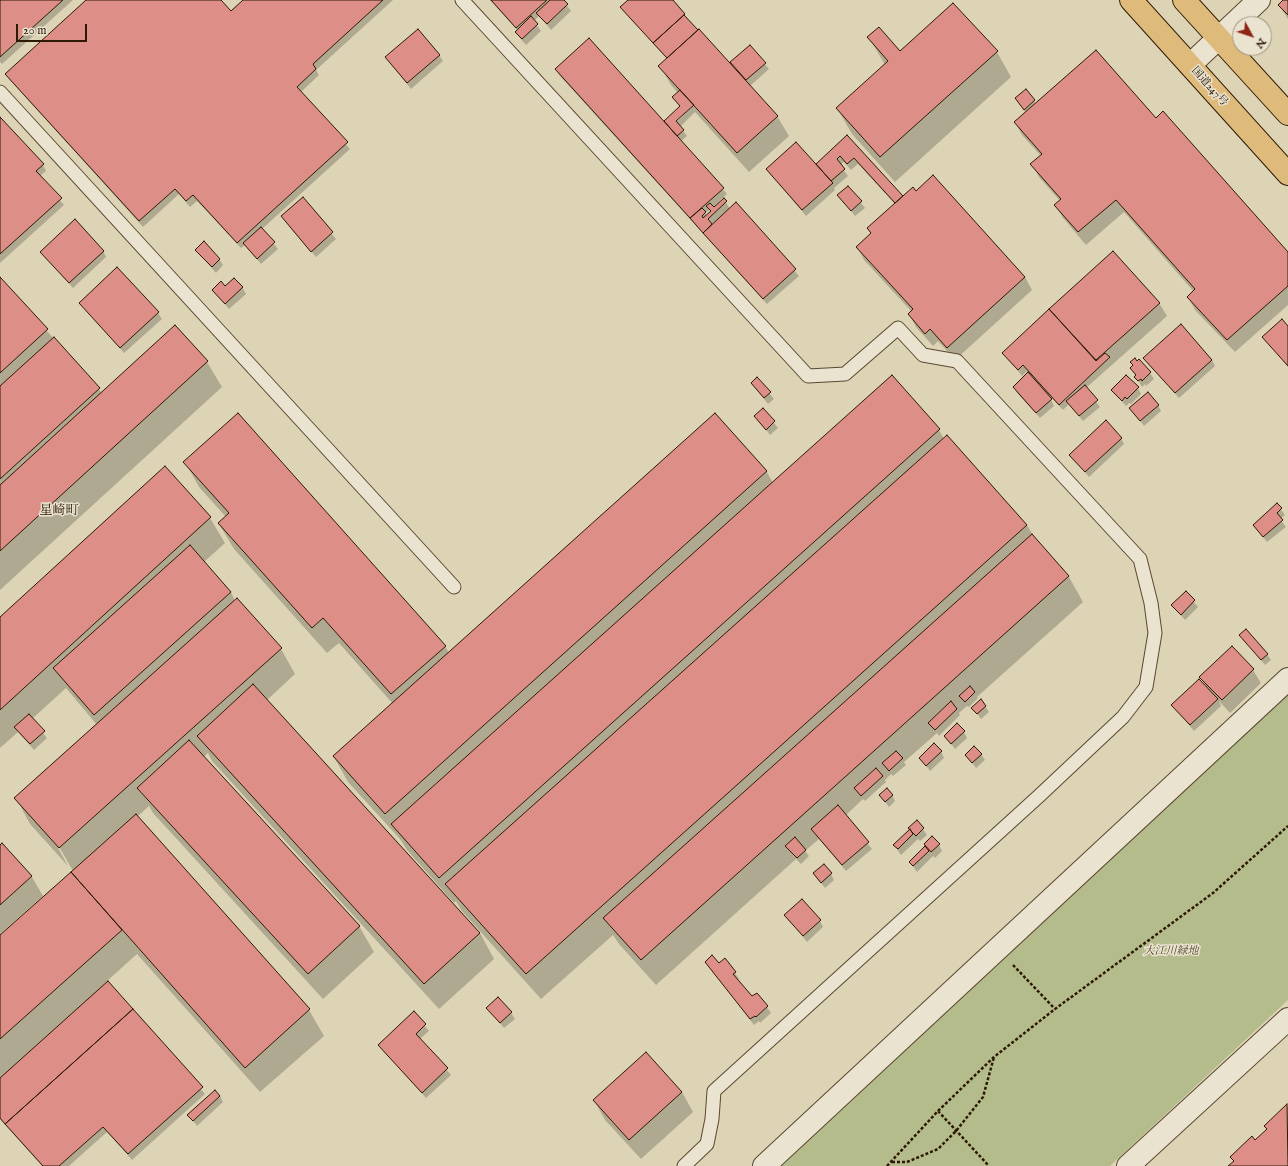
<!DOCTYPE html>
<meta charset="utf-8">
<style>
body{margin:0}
#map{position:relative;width:1288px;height:1166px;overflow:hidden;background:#ddd4b6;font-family:"IM FELL English",serif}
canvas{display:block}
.north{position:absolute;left:1232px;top:16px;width:40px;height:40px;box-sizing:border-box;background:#e9e3d0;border:1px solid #9e927e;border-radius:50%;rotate:130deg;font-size:11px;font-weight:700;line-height:16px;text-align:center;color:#2e1904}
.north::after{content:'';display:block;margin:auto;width:14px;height:18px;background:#8f2418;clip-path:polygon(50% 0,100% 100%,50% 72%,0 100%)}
.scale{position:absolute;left:16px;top:24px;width:71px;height:18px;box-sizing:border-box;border:2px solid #2e1904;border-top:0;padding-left:5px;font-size:12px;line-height:14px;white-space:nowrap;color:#2e1904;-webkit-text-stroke:3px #e9e3d0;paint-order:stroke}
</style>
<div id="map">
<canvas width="1288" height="1166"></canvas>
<div class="north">N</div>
<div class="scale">20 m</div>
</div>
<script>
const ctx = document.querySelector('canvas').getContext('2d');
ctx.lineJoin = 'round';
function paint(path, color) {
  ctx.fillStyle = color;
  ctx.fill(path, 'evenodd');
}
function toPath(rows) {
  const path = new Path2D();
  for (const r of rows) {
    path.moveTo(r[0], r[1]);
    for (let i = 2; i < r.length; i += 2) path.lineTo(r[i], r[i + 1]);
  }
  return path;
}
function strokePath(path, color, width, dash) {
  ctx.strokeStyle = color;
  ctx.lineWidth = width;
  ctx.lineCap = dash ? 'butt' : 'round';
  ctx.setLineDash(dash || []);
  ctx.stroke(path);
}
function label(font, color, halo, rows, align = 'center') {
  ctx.font = font + ' "IM FELL English","Noto Serif JP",serif';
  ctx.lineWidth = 3;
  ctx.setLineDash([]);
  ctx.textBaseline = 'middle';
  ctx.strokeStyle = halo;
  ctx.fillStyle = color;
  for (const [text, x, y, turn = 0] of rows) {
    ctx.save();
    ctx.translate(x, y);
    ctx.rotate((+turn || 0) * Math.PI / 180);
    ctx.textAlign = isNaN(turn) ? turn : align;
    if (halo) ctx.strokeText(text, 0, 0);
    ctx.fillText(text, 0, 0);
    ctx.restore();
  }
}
paint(toPath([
 [1288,684,1288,1000,1110,1166,775,1166]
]), '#b5bc8b');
paint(toPath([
 [0,0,73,0,2,64,0,62],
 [87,0,220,0,231,12,244,0,393,0,316,70,319,75,301,92,350,149,262,229,278,249,261,264,245,245,241,248,197,201,190,207,179,194,143,227,10,80,6,74],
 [490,0,563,0,571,11,551,30,539,16,534,21,541,31,526,45,520,38,516,32,518,31],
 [629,0,671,0,697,30,730,64,749,46,769,69,750,86,777,116,789,136,749,172,695,112,680,127,687,136,681,141,727,194,713,207,714,209,724,199,730,209,736,204,799,276,767,304,559,75,556,69,664,122,680,107,673,98,678,93,671,85,660,66,667,59,621,7],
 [691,106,691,108,673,125,671,124],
 [710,210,711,212,707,216,705,213],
 [1284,0,1288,0,1288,19,1279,5],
 [869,37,900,52,997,52,1011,77,895,182,852,134,837,108,885,65],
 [439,55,443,61,411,89,386,58],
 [1026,90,1036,104,1156,119,1288,254,1288,305,1235,352,1195,310,1188,297,1194,292,1124,212,1086,245,1063,218,1055,205,1060,201,1039,177,1032,164,1041,156,1022,135,1015,122,1026,113,1016,99],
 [0,118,43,165,46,171,40,176,64,205,0,263],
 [847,137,903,197,1025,277,1032,290,955,360,938,341,933,346,916,327,909,314,912,312,864,260,857,247,872,234,895,204,858,164,851,170,844,162,840,165,848,176,834,188,835,190,806,216,767,170,816,165],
 [848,187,865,208,855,216,839,195],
 [303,198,336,239,316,257,282,216],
 [196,250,219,259,223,265,216,273],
 [103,251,106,257,73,288,41,252],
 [0,278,102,393,175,327,207,362,222,387,0,590],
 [225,287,242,287,246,294,229,309,213,290],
 [80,303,158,313,162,319,124,353],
 [1159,303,1167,316,1086,388,1100,407,1083,421,1069,404,1063,410,1049,395,1054,406,1040,418,1017,393,1014,387,1029,373,1027,371,1022,376,1003,353,1053,314],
 [1288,327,1288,367,1264,337],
 [1144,358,1212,360,1215,366,1179,398],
 [1131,368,1150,373,1154,379,1146,386,1145,384,1142,387],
 [757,378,774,399,768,404,752,383],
 [1138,388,1141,394,1131,404,1129,403,1126,406,1112,390],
 [1158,405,1161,411,1144,426,1131,408],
 [763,409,778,428,770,435,755,416],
 [715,415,767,472,773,483,939,430,944,439,947,436,1027,525,1034,537,1069,577,1083,602,977,697,978,698,969,707,967,706,959,713,960,715,939,736,937,733,904,762,906,765,893,776,891,774,885,780,886,782,865,801,863,799,845,816,872,849,846,871,819,839,805,851,809,856,801,864,796,859,656,985,619,944,613,935,541,999,461,910,456,901,454,903,407,850,400,839,348,782,334,757,393,704,339,643,327,653,234,549,219,524,226,517,199,487,185,462,445,646,449,653],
 [1121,438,1124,444,1089,477,1070,455],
 [1277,504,1285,515,1280,519,1286,527,1267,542,1254,525],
 [210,518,225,543,204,562,231,592,235,601,281,649,295,674,267,700,480,933,494,959,439,1009,212,761,208,753,204,757,359,926,374,952,323,999,153,813,149,806,137,817,309,1010,324,1036,260,1092,137,954,107,981,205,1094,132,1160,107,1132,69,1166,42,1166,0,1119,0,937,73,871,57,843,56,844,68,866,30,824,16,798,97,725,66,688,32,719,47,738,34,750,18,732,0,748,0,618],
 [1186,592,1198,607,1185,620,1172,605],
 [1240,635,1267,654,1271,660,1265,665],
 [1232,648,1253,670,1261,683,1230,713,1219,701,1221,706,1194,731,1172,705,1206,686,1200,677],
 [985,706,989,712,981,719,973,708],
 [964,732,967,738,955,749,945,736],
 [941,751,944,758,930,771,920,758],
 [981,754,985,760,976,768,966,755],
 [892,795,895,801,889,807,880,796],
 [917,821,927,835,920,841,918,839,901,855,894,845],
 [2,844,32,877,43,896,0,934,0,846],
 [925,845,939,845,942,851,935,858,933,856,917,872,910,862,926,847],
 [814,874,831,874,834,880,825,888],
 [785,915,820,921,823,927,807,942],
 [725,960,735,973,739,979,737,980,752,998,767,1007,771,1013,760,1023,759,1021,754,1025,706,962,719,965],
 [487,1008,511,1013,515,1019,504,1028],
 [414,1013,429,1031,420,1039,451,1075,426,1098,379,1045],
 [682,1092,693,1112,641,1159,605,1120,594,1100],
 [220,1096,223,1102,197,1126,189,1115],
 [1287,1105,1288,1107,1288,1166,1230,1166,1234,1162,1232,1157,1255,1141,1267,1130]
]), '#0003');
const building = toPath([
 [0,0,63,0,0,57,0,0],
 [86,0,221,0,231,11,243,0,383,0,313,64,316,69,297,87,348,142,237,243,193,195,186,201,175,189,139,221,5,74,86,0],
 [491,0,547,0,516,28,491,0],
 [550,0,564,0,568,4,547,24,536,13,550,0],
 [628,0,673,0,685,14,653,43,620,7,628,0],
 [1283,0,1288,0,1288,15,1278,5,1283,0],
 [953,3,998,51,880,157,836,108,888,61,867,37,879,27,900,51,953,3],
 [684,15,698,30,667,58,653,43,684,15],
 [531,16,538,24,522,39,515,32,531,16],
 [418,29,440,55,407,83,385,57,418,29],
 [699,29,778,116,737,153,658,66,699,29],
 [589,38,724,188,690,218,555,69,589,38],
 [750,45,766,63,746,80,730,62,750,45],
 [1096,50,1156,118,1163,111,1288,252,1288,286,1227,340,1187,297,1195,289,1116,200,1078,232,1054,205,1061,199,1030,164,1042,154,1014,122,1096,50],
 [1026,89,1035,100,1024,110,1015,98,1026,89],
 [680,90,694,105,676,121,684,130,677,136,664,121,680,106,672,97,680,90],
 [0,117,44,164,36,171,62,198,0,254,0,117],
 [847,135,903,196,895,203,854,158,847,164,840,156,837,159,845,169,831,181,816,164,847,135],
 [796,142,833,183,802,210,766,169,796,142],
 [933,175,1025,277,947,348,930,329,925,334,908,314,913,309,856,247,871,233,867,228,913,187,916,191,933,175],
 [848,186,862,201,851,211,837,195,848,186],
 [303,197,333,232,311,252,281,216,303,197],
 [724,198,727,201,708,219,712,224,703,233,690,218,702,208,706,212,702,216,703,218,711,211,706,206,710,203,714,207,724,198],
 [736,202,796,269,763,299,703,233,736,202],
 [75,219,104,251,69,283,40,252,75,219],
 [261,227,275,242,257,259,243,243,261,227],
 [204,241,220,259,212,267,195,250,204,241],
 [1113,251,1160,303,1096,360,1049,309,1113,251],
 [117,267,159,312,120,348,79,303,117,267],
 [0,277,48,329,0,373,0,277],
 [234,278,243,287,225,304,212,290,221,281,225,286,234,278],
 [1049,309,1096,361,1105,353,1110,357,1059,405,1023,365,1018,370,1002,353,1049,309],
 [1282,319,1288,326,1288,366,1262,337,1282,319],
 [1181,324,1212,360,1175,393,1143,358,1181,324],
 [175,325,208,361,0,551,0,485,175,325],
 [54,337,100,388,0,479,0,386,54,337],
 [1135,358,1137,361,1139,359,1151,372,1142,381,1141,379,1138,381,1134,377,1136,375,1130,368,1133,365,1130,362,1135,358],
 [1028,372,1052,399,1036,413,1013,387,1028,372],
 [892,375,940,429,439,878,391,824,892,375],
 [1126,375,1139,387,1127,399,1125,397,1122,401,1111,390,1126,375],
 [757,377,771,392,764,398,751,383,757,377],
 [1085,385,1098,400,1079,416,1066,401,1085,385],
 [1148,392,1159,405,1140,421,1129,408,1148,392],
 [763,408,775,421,766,430,754,416,763,408],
 [238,413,446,646,391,694,323,618,312,628,218,523,229,513,183,462,238,413],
 [715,413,767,471,385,814,333,756,715,413],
 [1106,420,1122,438,1085,472,1069,455,1106,420],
 [947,435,1027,525,526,974,445,884,947,435],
 [165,466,211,517,0,710,0,617,165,466],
 [1277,503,1282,508,1277,513,1283,520,1263,537,1253,525,1277,503],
 [1032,534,1069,576,641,960,603,918,1032,534],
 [190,545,231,592,94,715,53,668,190,545],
 [1186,591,1195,600,1181,615,1171,605,1186,591],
 [237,598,282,648,59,848,14,798,237,598],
 [1246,629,1268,654,1261,660,1239,635,1246,629],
 [1232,646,1254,669,1222,700,1199,677,1232,646],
 [1199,679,1218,699,1190,725,1171,705,1199,679],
 [253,684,480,933,424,984,197,736,253,684],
 [970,686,975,692,965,702,959,696,970,686],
 [981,699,986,706,977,714,971,708,981,699],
 [951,701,957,709,935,730,928,723,951,701],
 [29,714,45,731,30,744,14,727,29,714],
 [957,723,965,731,951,744,944,736,957,723],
 [189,740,360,926,308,974,137,788,189,740],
 [934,743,942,751,926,766,919,758,934,743],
 [974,746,982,754,972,763,965,755,974,746],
 [896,751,903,758,889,771,882,763,896,751],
 [876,768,883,776,861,796,854,788,876,768],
 [887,788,893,795,885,802,879,795,887,788],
 [838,805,869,842,842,865,811,829,838,805],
 [136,814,310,1009,245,1068,71,872,136,814],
 [917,820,924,828,916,836,908,828,917,820],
 [910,829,913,834,898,849,893,845,910,829],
 [932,836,940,844,931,852,924,844,932,836],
 [795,837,806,850,797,858,785,846,795,837],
 [2,843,32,876,0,905,0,845,2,843],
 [925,846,929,851,913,866,909,862,925,846],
 [824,864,832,873,821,883,813,873,824,864],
 [71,872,122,930,0,1039,0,935,71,872],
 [802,899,821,920,803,936,784,915,802,899],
 [712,955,719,963,725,958,736,972,733,974,752,996,757,993,768,1006,756,1017,755,1016,750,1019,705,962,712,955],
 [108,981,133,1009,5,1124,0,1118,0,1078,108,981],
 [498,997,512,1012,500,1023,486,1008,498,997],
 [133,1009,203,1087,128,1154,103,1127,59,1166,43,1166,5,1124,133,1009],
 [414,1011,426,1024,416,1034,448,1068,422,1093,378,1045,414,1011],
 [646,1052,682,1092,629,1140,593,1100,646,1052],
 [215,1090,220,1096,193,1121,187,1115,215,1090],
 [1287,1104,1288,1166,1228,1166,1234,1161,1230,1157,1252,1136,1255,1140,1267,1129,1264,1126,1287,1104]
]);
paint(building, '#dd8e87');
strokePath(building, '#2e1904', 1);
const lane = toPath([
 [462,0,808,376,845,374,898,328,923,355,957,361,1140,559,1151,603,1155,633,1146,687,1123,717,1039,796,714,1091,712,1119,707,1144,684,1166],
 [0,92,454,587]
]);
const street = toPath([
 [1190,65,1259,0],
 [764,1166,1288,679],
 [1128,1166,1288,1019]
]);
const highway = toPath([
 [1131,0,1288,174],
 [1184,0,1288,114]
]);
strokePath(lane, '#5a4830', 15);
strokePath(street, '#5a4830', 24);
strokePath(highway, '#2e1904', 24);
strokePath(toPath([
 [1013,965,1055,1009],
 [938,1111,989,1166],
 [892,1162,907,1162,938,1149,956,1131,983,1097,994,1057],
 [887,1166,938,1111,994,1057,1055,1009,1213,893,1288,826]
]), '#2e1904', 2.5, [3, 2]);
strokePath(lane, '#e9e3d0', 13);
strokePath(street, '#e9e3d0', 22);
strokePath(highway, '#deba7b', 22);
label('11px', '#2e1904', '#e9e3d0', [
 ["国道247号",1209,87,48]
]);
label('italic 11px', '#564a2c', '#e9e3d0', [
 ["大江川緑地",1171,952]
]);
label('13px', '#2e1904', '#e9e3d0', [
 ["星崎町",59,511]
]);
</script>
